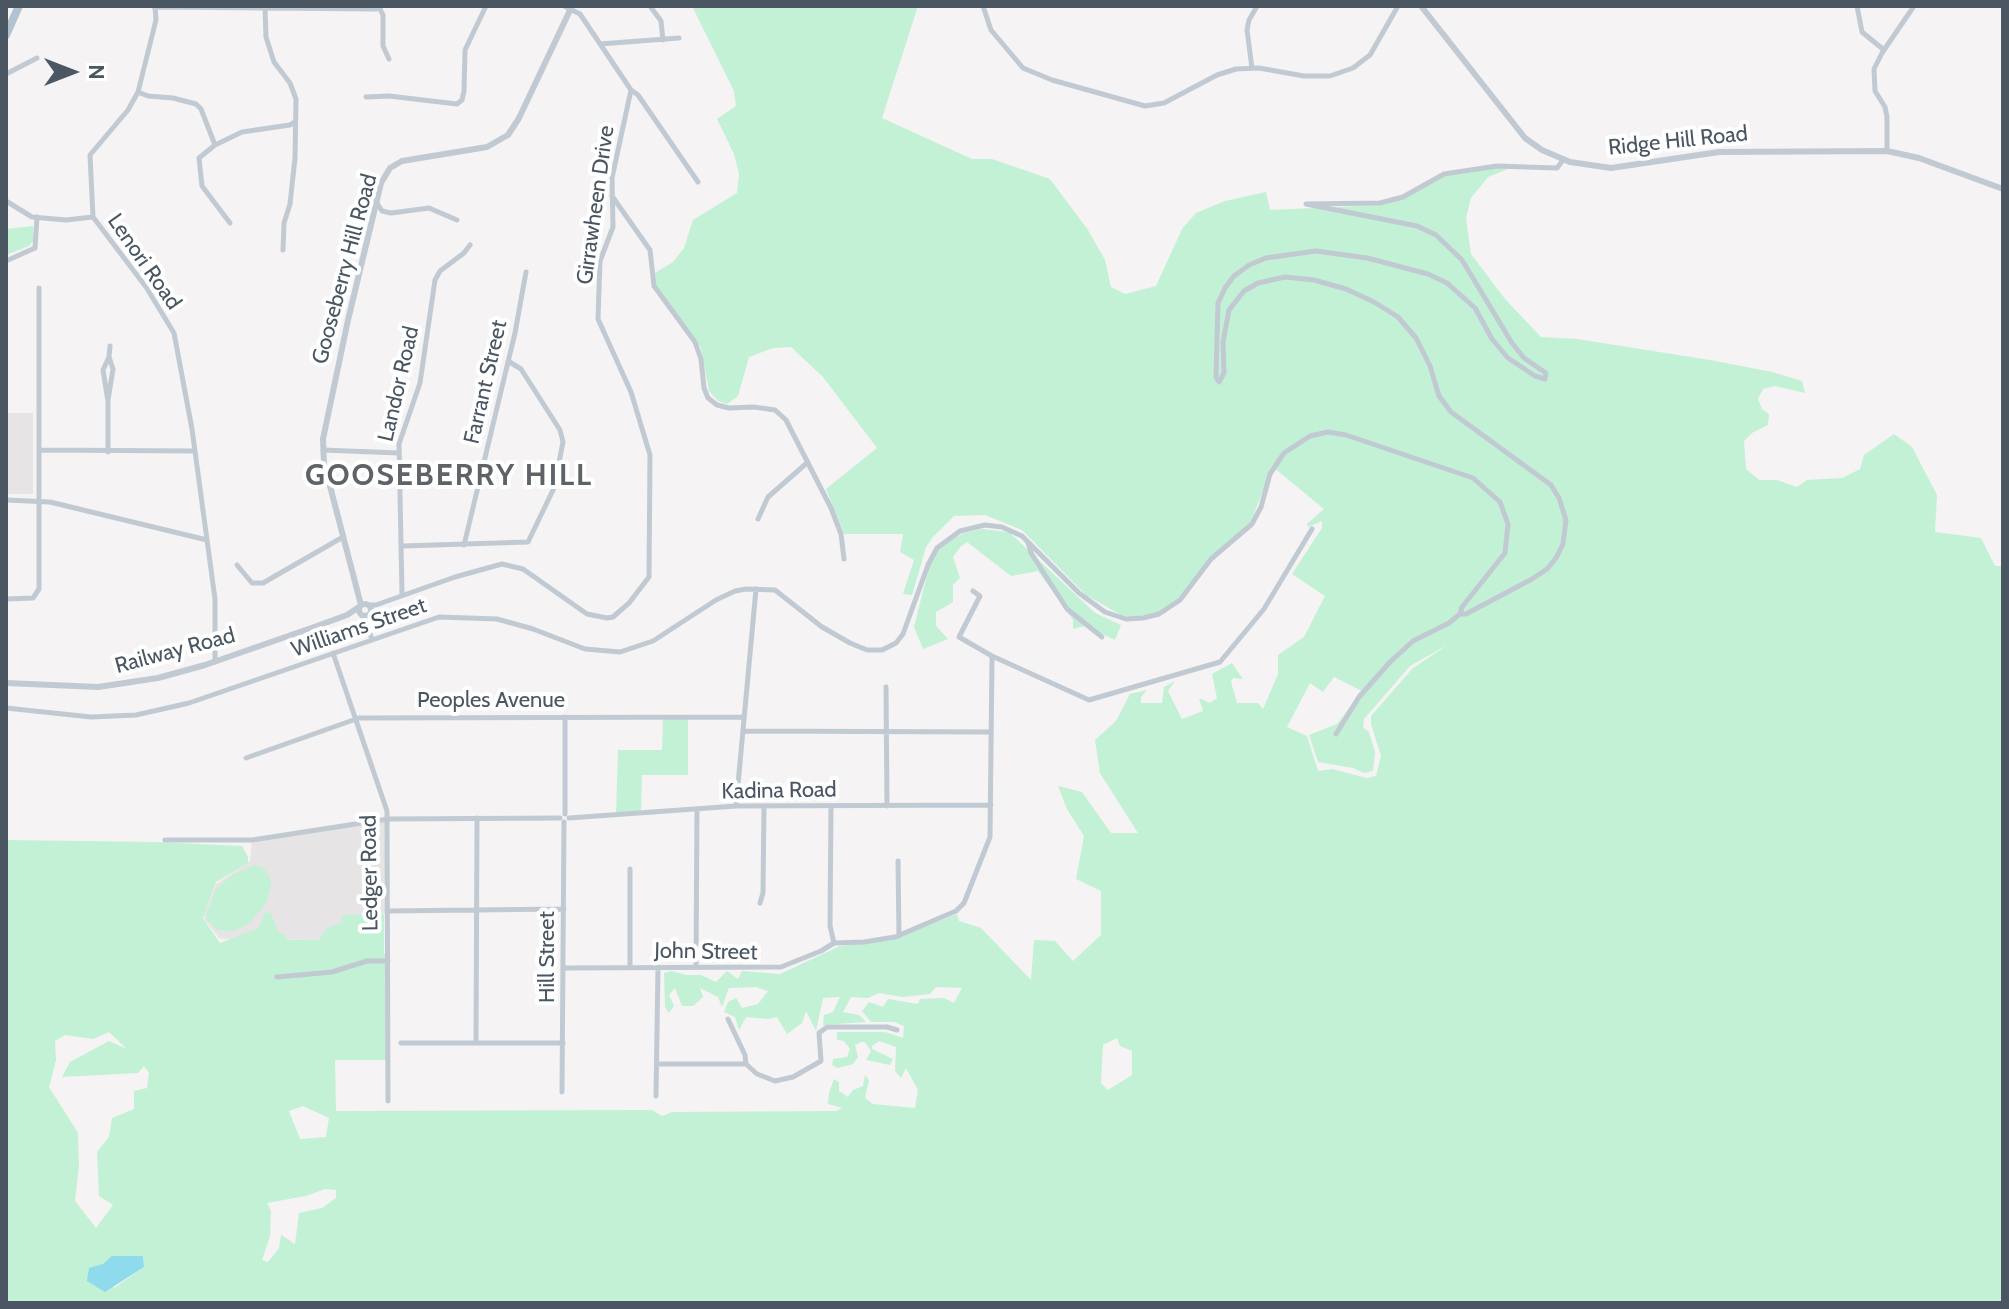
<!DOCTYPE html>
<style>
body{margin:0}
#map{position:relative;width:2009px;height:1309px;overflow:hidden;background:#f5f3f3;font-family:Cabin,sans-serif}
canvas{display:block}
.frame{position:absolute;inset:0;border:8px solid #4a5661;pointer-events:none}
.north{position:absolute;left:32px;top:32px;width:80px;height:80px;-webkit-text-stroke:6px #fff;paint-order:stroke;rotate:90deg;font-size:22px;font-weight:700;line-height:32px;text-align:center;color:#4a5661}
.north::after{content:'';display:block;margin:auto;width:28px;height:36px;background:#4a5661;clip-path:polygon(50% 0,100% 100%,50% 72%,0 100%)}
</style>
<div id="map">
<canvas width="2009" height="1309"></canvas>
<div class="frame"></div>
<div class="north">N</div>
</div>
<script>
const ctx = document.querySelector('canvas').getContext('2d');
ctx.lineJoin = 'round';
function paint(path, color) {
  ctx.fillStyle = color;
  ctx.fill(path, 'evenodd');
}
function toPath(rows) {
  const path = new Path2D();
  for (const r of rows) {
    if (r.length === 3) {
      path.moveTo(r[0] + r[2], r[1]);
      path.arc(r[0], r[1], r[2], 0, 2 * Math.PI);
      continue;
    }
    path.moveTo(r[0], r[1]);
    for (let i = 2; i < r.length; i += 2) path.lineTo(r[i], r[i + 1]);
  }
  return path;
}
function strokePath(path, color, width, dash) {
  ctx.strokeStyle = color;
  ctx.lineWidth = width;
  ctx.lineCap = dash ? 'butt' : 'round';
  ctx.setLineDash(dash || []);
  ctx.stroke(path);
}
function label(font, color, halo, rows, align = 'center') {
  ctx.font = font + ' Cabin,sans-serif';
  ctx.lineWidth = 8;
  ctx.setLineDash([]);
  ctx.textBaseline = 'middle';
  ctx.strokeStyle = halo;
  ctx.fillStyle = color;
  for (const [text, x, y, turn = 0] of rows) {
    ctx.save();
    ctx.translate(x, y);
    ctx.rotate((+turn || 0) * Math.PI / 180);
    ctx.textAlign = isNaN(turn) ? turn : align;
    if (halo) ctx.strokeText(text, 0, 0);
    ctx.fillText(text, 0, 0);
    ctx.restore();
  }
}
paint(toPath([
 [6,413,33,413,33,494,6,494],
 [388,819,387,913,328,927,318,940,224,939,219,938,205,920,204,915,216,884,250,861,252,840]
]), '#e6e4e5');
paint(toPath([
 [692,6,918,6,882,118,972,159,992,159,1050,179,1088,230,1105,260,1111,287,1125,294,1156,286,1182,229,1196,213,1225,201,1266,192,1270,210,1380,205,1404,198,1441,177,1485,168,1513,167,1488,177,1471,198,1466,218,1471,254,1505,299,1541,337,1577,339,1710,360,1772,372,1802,381,1805,393,1775,386,1763,389,1758,399,1762,409,1769,414,1768,425,1752,433,1744,441,1746,469,1759,480,1777,480,1797,487,1807,480,1842,478,1860,469,1864,455,1894,434,1912,447,1937,495,1935,532,1981,538,1995,566,2003,566,2003,1303,6,1303,6,840,154,842,242,846,248,857,248,863,216,882,203,918,220,943,259,928,265,912,271,913,278,932,284,934,288,940,318,940,328,927,341,923,343,915,384,914,384,954,387,954,388,1060,335,1060,336,1111,652,1110,662,1116,672,1112,836,1111,842,1108,828,1104,829,1093,834,1079,839,1082,839,1091,848,1097,853,1090,863,1086,865,1075,869,1080,865,1098,873,1104,915,1108,918,1090,906,1068,901,1078,895,1071,896,1047,879,1041,872,1046,872,1049,893,1059,890,1065,866,1060,871,1051,865,1042,861,1042,855,1045,858,1057,853,1064,838,1068,832,1065,833,1059,847,1057,850,1049,844,1041,837,1040,837,1032,885,1032,903,1038,904,1026,894,1022,871,1022,862,1011,869,1002,883,1007,888,999,918,1004,920,999,944,998,954,1003,962,988,936,987,930,994,903,997,879,993,868,998,851,997,843,1012,859,1015,866,1022,823,1025,824,1015,833,1012,840,997,823,998,816,1031,806,1011,802,1023,787,1034,777,1017,768,1019,746,1017,739,1030,735,1017,724,1012,728,1002,736,998,742,1008,758,1004,768,991,756,987,729,988,722,1007,718,997,700,988,703,997,693,1006,682,1006,675,988,669,995,674,1006,669,1013,665,1007,664,973,672,971,686,975,701,975,716,982,727,971,738,979,742,971,780,974,840,946,893,939,957,914,959,921,981,928,1031,980,1034,940,1055,941,1073,961,1101,935,1101,891,1076,879,1084,836,1067,809,1058,786,1082,792,1111,833,1138,833,1100,773,1095,740,1116,721,1130,694,1147,690,1141,697,1141,703,1162,703,1164,687,1175,681,1168,691,1182,719,1203,711,1199,698,1210,703,1217,698,1212,674,1232,663,1243,679,1233,678,1231,682,1237,703,1258,703,1263,709,1278,674,1278,655,1304,637,1325,596,1292,574,1322,528,1322,521,1308,527,1307,524,1324,509,1272,466,1251,522,1209,558,1178,599,1158,612,1134,618,1121,615,1086,595,1022,530,985,515,954,516,933,537,926,547,912,595,903,594,914,560,900,552,903,534,844,534,826,489,877,448,823,377,791,347,773,348,749,357,738,396,727,404,718,401,709,391,701,348,656,285,655,273,673,262,684,248,693,220,737,193,739,174,734,154,717,119,736,106,734,91],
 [1447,645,1412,669,1371,716,1371,724,1381,756,1376,776,1367,778,1332,769,1318,771,1307,736,1287,727,1310,683,1323,692,1334,677,1362,691,1337,724,1309,735,1318,762,1353,768,1364,773,1373,771,1375,752,1369,732,1363,727,1364,719,1410,666],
 [109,1032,127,1049,109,1041,70,1062,62,1077,138,1073,144,1066,149,1073,147,1088,134,1091,134,1109,112,1118,109,1137,97,1152,99,1196,113,1205,96,1228,75,1201,79,1165,78,1133,49,1087,56,1060,55,1041,65,1035,93,1039],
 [1117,1038,1120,1046,1132,1051,1132,1075,1108,1090,1101,1083,1103,1045],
 [303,1106,329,1118,326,1137,300,1139,289,1111],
 [325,1189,336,1190,336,1198,322,1208,299,1213,295,1244,281,1235,279,1248,268,1262,262,1260,270,1236,271,1211,267,1203,306,1196],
 [143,1256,144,1267,114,1288,104,1264],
 [33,226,34,240,29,246,6,255,6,229],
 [982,529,1009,532,1095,613,1121,625,1115,640,1085,626,1073,629,1073,620,1038,571,1011,576,967,542,961,546,953,557,960,578,953,585,953,602,936,612,936,626,948,639,923,649,914,627,930,563,944,542,964,533],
 [663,717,688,717,688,775,642,775,641,813,616,815,618,750,662,750],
 [254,865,263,867,270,878,271,887,265,905,248,924,234,931,217,930,207,920,206,915,216,889,232,875]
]), '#c3f1d5');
paint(toPath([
 [112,1256,143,1256,144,1267,105,1292,87,1281,89,1268,103,1264]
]), '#90daee');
strokePath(toPath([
 [155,6,156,20,138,92,128,110,90,155,93,217,146,287,174,333,192,429,215,599,215,662],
 [564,6,580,14,631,90,638,95,698,182],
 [650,6,661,21,663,40],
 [983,6,991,30,1023,68,1052,80,1145,106,1164,103,1217,75,1236,69,1259,68,1304,76,1330,76,1353,68,1370,55,1398,6],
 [1857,6,1862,32,1884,50],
 [154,7,376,9,382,6],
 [379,7,383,15,383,46,389,59],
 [265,8,266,37,274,62,290,83,296,99,295,158,290,204,284,223,283,250],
 [600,44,679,38],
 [1252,68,1247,30,1249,20,1256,8],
 [6,74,37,58],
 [138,92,148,96,173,98,196,104,201,109,215,145],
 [366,97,389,96,457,104,462,100,464,91,465,50,486,6],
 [1887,151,1887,117,1885,107,1875,91,1874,69,1882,53,1914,6],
 [612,196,650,250,654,286,695,342,701,359,704,388,708,398,717,405,729,408,754,407,775,410,786,420,831,508,841,534,844,559],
 [6,201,32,217,66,220,93,217],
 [377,203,382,211,391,213,429,208,457,220],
 [230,223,202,186,199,158,215,145,242,132,290,125,295,122],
 [6,261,35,248,37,217],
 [108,400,113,369,109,357,110,346],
 [40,450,194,451],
 [323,450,399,453],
 [108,452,108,401,103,370,109,357],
 [6,500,50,502,207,540],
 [758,519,768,497,808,462],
 [1028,542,1031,553,1067,609,1102,637],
 [464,545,515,333,526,272],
 [403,546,528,542,554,488,563,442,560,430,521,369,508,361],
 [237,565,252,583,263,583,343,537],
 [973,591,980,596,959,637,992,656,1089,700,1220,662,1264,609,1312,529],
 [402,594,399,444,420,383,435,280,440,271,464,253,470,245],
 [6,599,33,598,39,589,39,288],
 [368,605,376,605,455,577,502,564,523,569,587,614,607,618,613,617,629,603,649,577,650,455,631,392,598,319,600,261,613,227,612,178,631,90],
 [1460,614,1466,614,1532,579,1547,569,1556,558,1563,544,1566,520,1559,498,1551,485,1451,412,1439,396,1430,366,1416,338,1398,317,1374,302,1346,289,1314,280,1285,277,1258,283,1244,291,1229,310,1223,342,1224,373,1219,382,1216,377,1218,303,1225,288,1234,276,1249,265,1266,258,1316,251,1367,258,1428,274,1447,283,1475,308,1492,339,1508,358,1535,376,1545,379,1546,373,1524,358,1512,343,1462,260,1436,235,1417,226,1306,204,1380,203,1403,197,1444,174,1497,166,1557,168,1563,160],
 [362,615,372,639],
 [333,653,387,811,388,1101],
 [886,687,887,806],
 [6,708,91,717,136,715,189,703,439,617,497,619,533,629,585,649,620,652,653,641,716,600,735,591,746,589,775,590,822,627,850,643,867,650,882,650,896,643,903,634,928,565,937,548,960,531,985,525,1002,527,1022,536,1079,593,1105,612,1126,619,1143,618,1159,614,1180,600,1211,559,1252,524,1261,507,1270,474,1284,453,1310,436,1328,432,1346,435,1473,478,1500,502,1508,524,1505,553,1462,607,1460,614,1449,623,1413,641,1390,662,1359,697,1336,734],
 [743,731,991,732],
 [246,758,359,718,744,717],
 [736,806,756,589],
 [831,806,830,926,834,943],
 [565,814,565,717],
 [569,818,736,806,991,805],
 [165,840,252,840,388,819,560,818],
 [898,861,899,936],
 [630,869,630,967],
 [760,903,763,893,764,806],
 [387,911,564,909],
 [696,967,697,809],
 [565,968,781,967,821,951,834,943,864,942,895,937,956,911,964,903,990,837,992,656],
 [277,977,332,972,367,961,388,961],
 [728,1019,745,1055,746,1064],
 [401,1043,563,1043],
 [476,1043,477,818],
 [657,1064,746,1064,757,1074,775,1081,793,1077,821,1061,819,1033,827,1027,887,1027,897,1030],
 [562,1092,564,822],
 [656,1096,658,967]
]), '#c1cad2', 5);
strokePath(toPath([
 [1421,6,1525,138,1542,150,1570,162,1611,168,1719,152,1887,151,1919,158,2003,189],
 [365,610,6],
 [361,605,324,463,323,439,348,320,381,183,390,168,402,161,487,147,508,135,519,118,572,6],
 [6,683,98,687,158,678,205,665,317,626,347,615,359,607]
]), '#c1cad2', 6);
strokePath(toPath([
 [6,35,19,6]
]), '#b3c2d1', 8);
label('22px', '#4a5661', '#fff', [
 ["Ridge Hill Road",1678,141,-6],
 ["Girrawheen Drive",596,205,-82],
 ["Lenori Road",144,262,55],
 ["Gooseberry Hill Road",345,269,-75],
 ["Farrant Street",486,382,-77],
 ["Landor Road",399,384,-77],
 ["Williams Street",359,628,-19],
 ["Railway Road",175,651,-15],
 ["Peoples Avenue",491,701],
 ["Kadina Road",779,791,-1],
 ["Ledger Road",370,873,-91],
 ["John Street",706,952,1],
 ["Hill Street",548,957,-90]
]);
ctx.letterSpacing = '2px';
label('bold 30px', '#5f6368', '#fff', [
 ["GOOSEBERRY HILL",449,476]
]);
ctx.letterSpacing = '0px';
</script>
